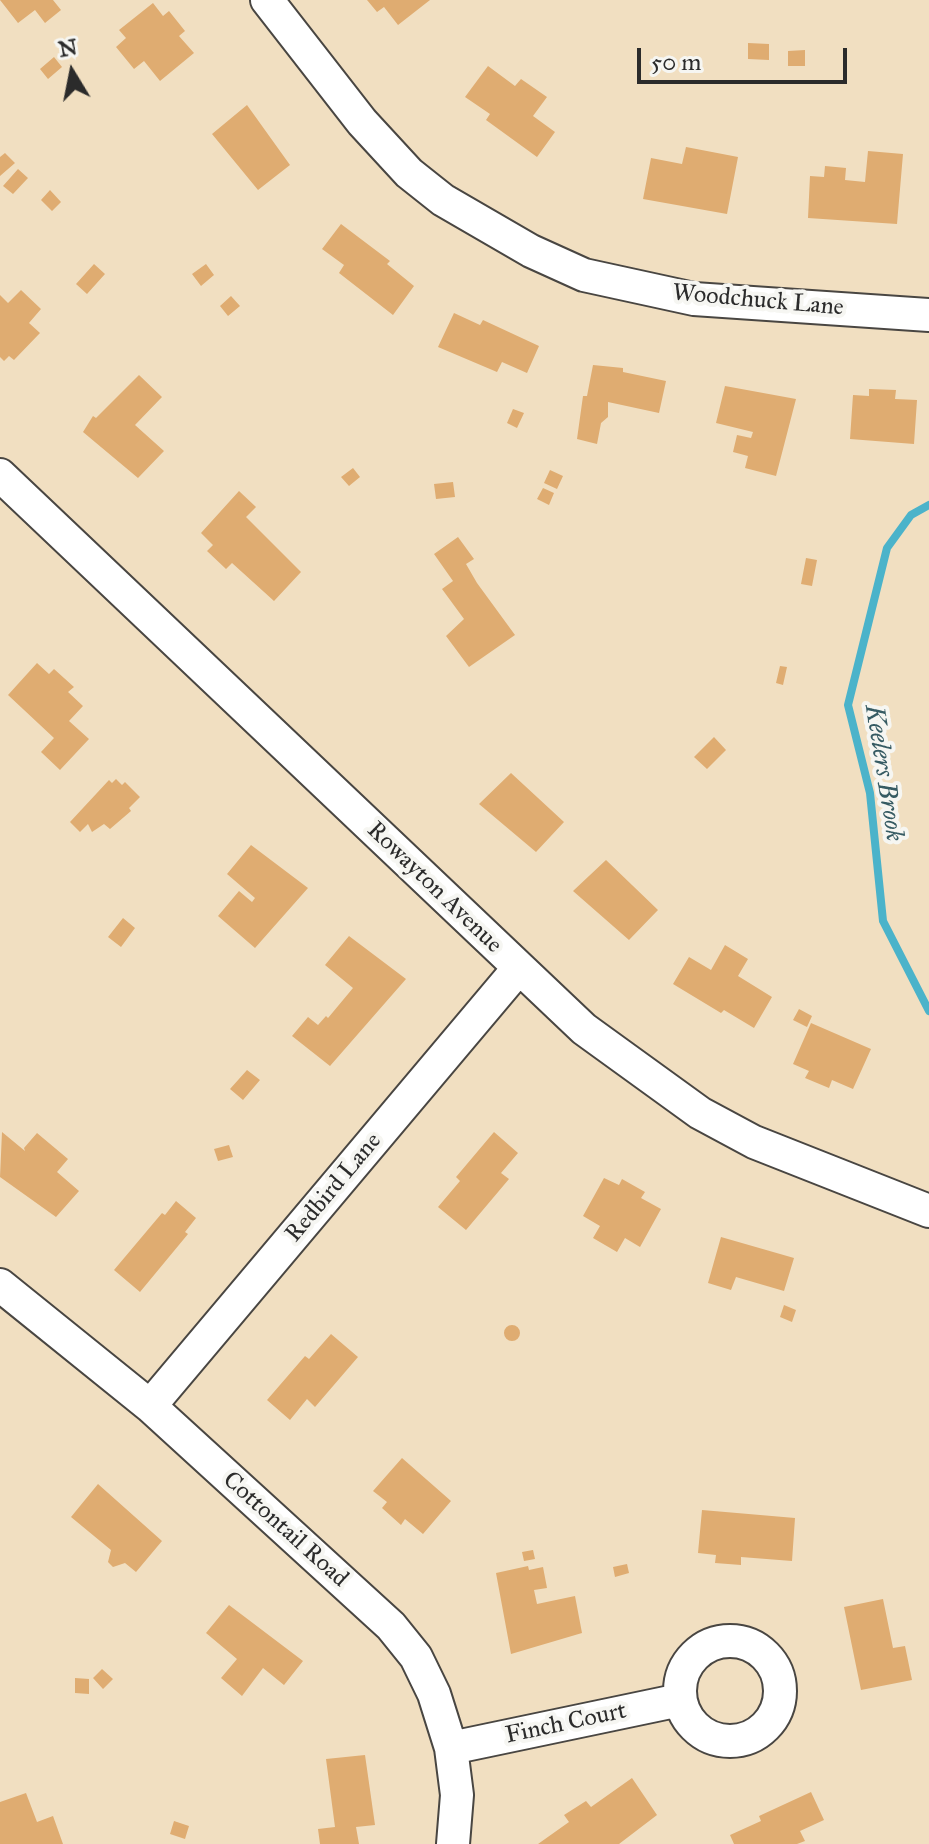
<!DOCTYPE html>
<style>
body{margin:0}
#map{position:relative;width:929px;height:1844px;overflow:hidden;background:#f1dfc1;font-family:"IM FELL Great Primer",serif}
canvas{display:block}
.north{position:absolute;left:32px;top:32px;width:80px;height:80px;-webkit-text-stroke:6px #f6f6f2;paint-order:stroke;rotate:350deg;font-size:22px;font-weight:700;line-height:32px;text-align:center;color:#2b2b2b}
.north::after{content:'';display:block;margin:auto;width:28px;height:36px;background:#2b2b2b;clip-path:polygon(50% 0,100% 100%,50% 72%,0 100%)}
.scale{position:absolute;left:637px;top:48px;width:210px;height:36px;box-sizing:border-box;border:4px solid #2b2b2b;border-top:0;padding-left:10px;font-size:24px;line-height:28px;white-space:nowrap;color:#2b2b2b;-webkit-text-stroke:6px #f6f6f2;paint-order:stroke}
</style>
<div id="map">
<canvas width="929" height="1844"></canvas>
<div class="north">N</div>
<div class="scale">50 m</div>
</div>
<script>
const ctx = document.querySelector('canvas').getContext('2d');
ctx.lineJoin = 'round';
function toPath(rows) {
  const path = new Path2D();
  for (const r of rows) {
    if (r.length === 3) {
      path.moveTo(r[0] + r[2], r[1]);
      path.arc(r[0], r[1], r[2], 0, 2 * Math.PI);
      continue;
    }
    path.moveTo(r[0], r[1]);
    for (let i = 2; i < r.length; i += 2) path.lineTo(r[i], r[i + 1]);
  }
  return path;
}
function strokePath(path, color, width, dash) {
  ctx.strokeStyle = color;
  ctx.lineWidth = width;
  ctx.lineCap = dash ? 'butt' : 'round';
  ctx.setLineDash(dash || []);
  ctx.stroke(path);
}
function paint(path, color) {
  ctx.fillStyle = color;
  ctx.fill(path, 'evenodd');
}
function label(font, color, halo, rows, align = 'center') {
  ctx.font = font + ' "IM FELL Great Primer",serif';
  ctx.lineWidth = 8;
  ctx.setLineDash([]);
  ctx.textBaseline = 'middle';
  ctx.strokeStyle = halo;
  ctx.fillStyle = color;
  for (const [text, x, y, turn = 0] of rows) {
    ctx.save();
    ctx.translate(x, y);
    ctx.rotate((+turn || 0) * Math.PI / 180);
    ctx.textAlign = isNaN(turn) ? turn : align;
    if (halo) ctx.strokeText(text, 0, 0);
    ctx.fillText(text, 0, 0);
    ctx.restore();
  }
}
strokePath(toPath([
 [929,505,911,515,887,548,848,705,870,793,883,921,929,1011]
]), '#4bb3ca', 8);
paint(toPath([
 [0,0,53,0,61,10,45,23,35,10,18,23],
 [367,0,430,0,398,25,384,7,377,12],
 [153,3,163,16,169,11,185,31,179,36,194,53,160,81,144,61,134,69,116,47,126,38,119,30],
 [748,43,769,44,769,60,748,59],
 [805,50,805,66,788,66,788,51],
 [54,57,62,67,48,79,40,69],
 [488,66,515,86,521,79,547,97,533,116,555,132,537,157,486,120,490,114,465,97],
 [247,105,290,165,258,190,212,134],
 [686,147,738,157,727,214,643,199,651,158,682,164],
 [868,151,903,154,897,224,808,218,810,176,824,177,825,166,846,168,845,180,865,182],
 [5,153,15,163,0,176,0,157],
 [18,169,28,178,13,194,3,186],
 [50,190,61,202,52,211,41,200],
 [341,224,390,261,387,264,414,286,393,315,339,273,344,265,322,249],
 [94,264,105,274,87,294,76,284],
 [206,264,214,275,201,286,192,274],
 [21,290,41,309,29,323,40,333,14,360,9,356,4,361,0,357,0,295,8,303],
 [231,296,240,306,228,316,220,306],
 [454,313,480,325,483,320,539,346,527,373,502,362,497,372,438,347],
 [593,365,623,368,623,372,666,381,659,413,608,402,608,417,601,423,597,444,577,439,583,396,587,396],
 [139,375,162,397,135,425,164,451,138,478,83,432,93,416,96,418],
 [725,386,796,399,776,476,745,468,748,456,733,452,737,435,751,438,753,432,716,423],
 [869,389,896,390,895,399,917,400,914,444,850,439,853,395,869,396],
 [513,409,524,413,517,428,507,423],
 [353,468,360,477,349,486,341,477],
 [550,470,563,476,557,489,544,483],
 [453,482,455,497,436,499,434,484],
 [543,488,554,493,549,505,537,499],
 [239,491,256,507,246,517,301,572,274,601,232,563,226,569,207,551,213,545,201,533],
 [458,537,474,559,466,564,477,583,515,635,469,667,446,636,464,619,442,589,453,581,434,554],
 [806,558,817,560,812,586,801,584],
 [37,663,49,674,54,669,74,687,68,692,83,706,69,721,89,739,60,770,41,752,54,738,8,695],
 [780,666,787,667,783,685,776,683],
 [714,737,726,750,707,769,694,757],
 [511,773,564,822,536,852,479,804],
 [116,779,122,785,125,782,140,797,129,808,131,811,110,829,104,824,92,832,88,824,80,832,70,822,109,780,112,783],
 [251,845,308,888,255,948,218,916,239,891,252,902,255,898,227,874],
 [606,860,658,910,629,940,573,891],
 [123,918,135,928,121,947,108,937],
 [349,936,406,979,330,1066,292,1036,308,1017,318,1025,326,1016,328,1018,353,988,325,965],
 [725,945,748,959,738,976,772,997,754,1028,724,1010,721,1013,673,984,689,957,711,970],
 [799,1009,812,1016,807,1027,793,1020],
 [811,1023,871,1049,853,1089,832,1080,829,1088,805,1078,809,1071,793,1064],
 [247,1070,260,1080,243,1100,230,1089],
 [2,1132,25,1151,24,1148,37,1133,68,1159,57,1172,79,1191,56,1217,0,1177],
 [494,1132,518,1153,501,1173,509,1179,466,1230,438,1207,460,1181,456,1177],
 [229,1145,233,1157,218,1161,214,1149],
 [604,1178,619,1185,622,1179,645,1192,641,1198,661,1209,640,1247,625,1238,617,1252,593,1238,600,1226,583,1216],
 [176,1201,196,1218,185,1232,188,1234,140,1292,114,1270,162,1213,165,1215],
 [721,1237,794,1258,784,1291,736,1277,731,1290,708,1283],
 [784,1305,796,1310,792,1322,780,1317],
 [512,1333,8],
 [331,1334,358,1357,315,1407,307,1399,290,1420,267,1400,305,1356,309,1359],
 [402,1458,451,1501,423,1534,405,1519,401,1525,382,1508,387,1502,373,1491],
 [98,1484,162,1541,136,1572,125,1563,113,1567,108,1562,111,1550,71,1517],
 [702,1510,795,1518,792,1561,741,1557,741,1565,715,1563,716,1555,698,1553],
 [533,1550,535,1559,524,1561,522,1552],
 [627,1564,629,1573,615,1577,613,1567],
 [528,1566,529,1570,543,1567,547,1588,534,1590,537,1604,575,1596,582,1633,511,1654,496,1573],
 [883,1599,893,1648,905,1646,912,1680,861,1690,844,1607],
 [229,1605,303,1661,284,1685,263,1668,242,1696,221,1678,237,1659,206,1633],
 [102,1669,113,1679,103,1689,93,1678],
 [75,1678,89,1679,89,1694,75,1693],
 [365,1755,375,1825,356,1827,359,1844,320,1844,318,1829,335,1827,326,1759],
 [632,1778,657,1815,619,1844,538,1844,569,1822,564,1815,586,1801,591,1807],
 [811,1792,824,1820,800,1831,805,1841,797,1844,734,1844,730,1835,761,1821,759,1816],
 [26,1793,37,1822,53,1816,63,1844,0,1844,0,1802],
 [174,1821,189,1826,185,1839,170,1834]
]), '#dfac71');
const minor = toPath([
 [267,0,362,122,409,173,443,200,531,251,584,275,694,299,929,315],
 [0,475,584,1029,700,1113,754,1142,929,1211],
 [0,1285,150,1406,391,1626,416,1657,434,1694,451,1748,457,1795,453,1844],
 [150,1406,518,969],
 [730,1691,50],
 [451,1748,680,1700]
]);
strokePath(minor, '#494642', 36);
strokePath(minor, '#fff', 32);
label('24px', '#2b2b2b', '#f6f6f2', [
 ["Woodchuck Lane",758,301,5],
 ["Rowayton Avenue",434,888,44],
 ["Redbird Lane",334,1188,-50],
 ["Cottontail Road",285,1530,42],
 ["Finch Court",566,1724,-12]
]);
label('italic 26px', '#365b63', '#f6f6f2', [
 ["Keelers Brook",883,773,81]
]);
</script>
